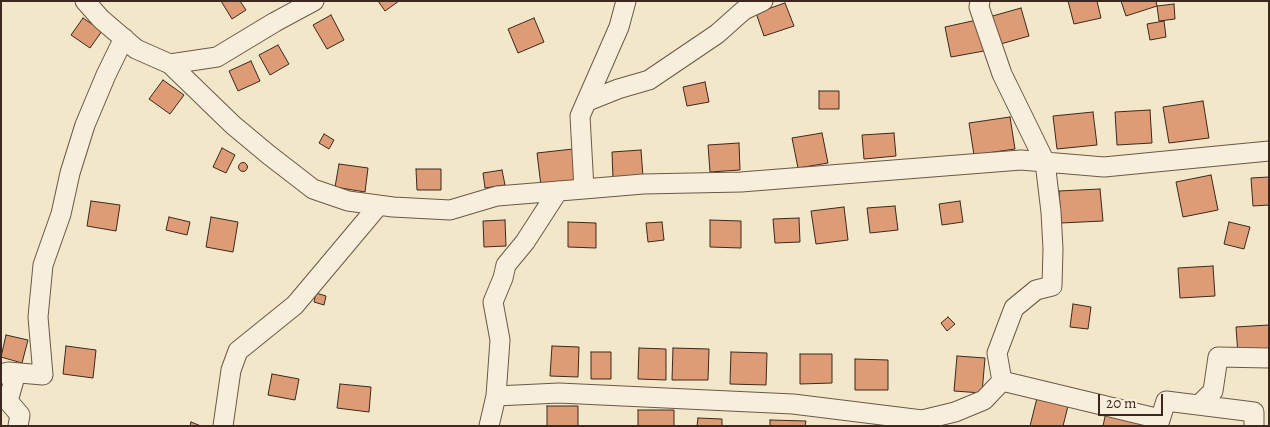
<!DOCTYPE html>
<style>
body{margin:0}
#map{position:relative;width:1270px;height:427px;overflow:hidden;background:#f3e7c9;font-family:Alegreya,serif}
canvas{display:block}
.frame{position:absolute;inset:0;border:2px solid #3c281e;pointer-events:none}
.scale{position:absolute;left:1098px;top:394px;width:65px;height:22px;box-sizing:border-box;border:2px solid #3c281e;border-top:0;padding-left:6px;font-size:15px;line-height:18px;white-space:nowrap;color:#3c281e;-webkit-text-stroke:4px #f7efdc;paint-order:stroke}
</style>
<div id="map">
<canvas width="1270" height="427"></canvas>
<div class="frame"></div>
<div class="scale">20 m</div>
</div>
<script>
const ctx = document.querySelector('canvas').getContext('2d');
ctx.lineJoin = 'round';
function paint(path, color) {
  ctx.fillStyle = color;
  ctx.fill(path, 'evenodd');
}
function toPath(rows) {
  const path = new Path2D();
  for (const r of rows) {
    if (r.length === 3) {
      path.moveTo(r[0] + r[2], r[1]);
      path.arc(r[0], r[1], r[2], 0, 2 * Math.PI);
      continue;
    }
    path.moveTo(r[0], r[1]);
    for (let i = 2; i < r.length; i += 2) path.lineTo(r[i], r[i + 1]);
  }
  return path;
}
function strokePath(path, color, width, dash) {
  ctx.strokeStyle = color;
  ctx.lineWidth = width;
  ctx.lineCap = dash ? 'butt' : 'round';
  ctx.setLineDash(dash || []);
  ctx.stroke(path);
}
const building = toPath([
 [221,1,240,1,246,10,232,19,221,1],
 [378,1,399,1,385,11,378,1],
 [1068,1,1097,1,1101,18,1074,24,1068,1],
 [1121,1,1156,1,1157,6,1126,16,1121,1],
 [785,3,794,26,764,36,756,13,785,3],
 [1174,4,1175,19,1159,21,1157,6,1174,4],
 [1021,8,1029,36,997,45,989,17,1021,8],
 [331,15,344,40,327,49,313,25,331,15],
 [83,18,102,31,90,48,71,35,83,18],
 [534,18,544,42,518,53,508,29,534,18],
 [977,20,984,51,951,57,945,27,977,20],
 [1164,21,1166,37,1150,40,1147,24,1164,21],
 [278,45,289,64,270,75,259,55,278,45],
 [251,61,260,81,238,91,229,71,251,61],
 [163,80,184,95,170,114,149,99,163,80],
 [705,82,709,102,687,106,683,87,705,82],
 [819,91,839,91,839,109,819,109,819,91],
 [1203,101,1209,138,1169,143,1163,107,1203,101],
 [1150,110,1152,143,1117,145,1115,112,1150,110],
 [1093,112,1097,145,1057,149,1053,116,1093,112],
 [1010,117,1015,149,974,155,969,123,1010,117],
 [822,133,828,163,798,168,792,138,822,133],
 [894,133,896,156,864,159,862,135,894,133],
 [324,134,334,140,329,149,319,143,324,134],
 [739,143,740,170,710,172,708,145,739,143],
 [222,148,235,155,226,173,213,167,222,148],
 [573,149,577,182,541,186,537,153,573,149],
 [641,150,643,177,613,179,612,152,641,150],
 [243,167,4.5],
 [339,164,368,168,365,192,335,187,339,164],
 [416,169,441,169,441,190,417,190,416,169],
 [502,170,505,185,485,188,483,173,502,170],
 [1211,175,1218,210,1183,217,1176,182,1211,175],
 [1269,177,1269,205,1253,206,1251,178,1269,177],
 [1100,189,1103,221,1061,223,1059,191,1100,189],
 [91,201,120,205,116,231,87,226,91,201],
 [960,201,963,222,942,225,939,204,960,201],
 [895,206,898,230,870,233,867,208,895,206],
 [844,207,848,240,816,244,811,211,844,207],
 [169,217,190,222,187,235,166,230,169,217],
 [211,217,238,222,233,252,206,247,211,217],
 [799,218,800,242,775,243,773,219,799,218],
 [505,220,506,246,484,247,483,221,505,220],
 [710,220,741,221,741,248,710,247,710,220],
 [568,222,596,223,596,248,568,247,568,222],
 [662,222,664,240,648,242,646,223,662,222],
 [1229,222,1250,227,1244,249,1224,244,1229,222],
 [1213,266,1215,296,1180,298,1178,268,1213,266],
 [316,293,326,296,324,305,314,302,316,293],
 [1073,304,1091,307,1088,329,1070,327,1073,304],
 [948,317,955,324,947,331,941,323,948,317],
 [1269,325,1269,353,1238,355,1236,327,1269,325],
 [6,335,28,340,22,363,1,357,6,335],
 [66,346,96,350,93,378,63,374,66,346],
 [552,346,579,347,578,377,550,376,552,346],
 [639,348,666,349,666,380,638,379,639,348],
 [673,348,709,349,708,380,672,380,673,348],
 [591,352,611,352,611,379,591,379,591,352],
 [731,352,767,353,766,385,730,384,731,352],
 [800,354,832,354,832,383,800,384,800,354],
 [957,356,985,358,982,393,954,391,957,356],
 [855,359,888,360,888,390,855,390,855,359],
 [272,374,299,379,295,400,268,395,272,374],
 [340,384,371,387,369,412,337,408,340,384],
 [1037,398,1068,406,1063,426,1030,426,1037,398],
 [547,406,578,406,578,426,547,426,547,406],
 [638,410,674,410,674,426,638,426,638,410],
 [1106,412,1144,421,1142,426,1103,426,1106,412],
 [698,418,722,419,722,426,697,426,698,418],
 [770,420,806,421,805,426,770,426,770,420],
 [191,422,201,426,190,426,191,422]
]);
paint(building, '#de9c76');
strokePath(building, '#3c281e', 1);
const minor = toPath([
 [85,1,101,19,136,49,170,64,233,125,269,155,313,189,348,201,393,207,450,210,497,196,584,189],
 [626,1,619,27,580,116,584,189,643,184,741,182,1021,160,1104,167,1269,151],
 [980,1,979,7,1002,74,1045,162,1051,212,1053,249,1052,286,1036,290,1014,308,997,353,1002,381,1160,419],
 [170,64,217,57,275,22,314,1],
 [588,101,618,89,649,80,717,34,744,10,763,1],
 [16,373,8,401,20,415,18,426],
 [1,374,8,372,43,375,38,317,43,265,61,214,70,173,85,125,106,75,124,38],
 [496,396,559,393,793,404,922,420,955,412,984,400,1002,381],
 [1199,405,1213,391,1218,357,1269,358],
 [223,426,231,370,238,351,295,305,379,205],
 [489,426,496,396,500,340,493,302,503,278,506,265,525,242,558,191],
 [1158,426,1166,401,1254,412,1254,426]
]);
strokePath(minor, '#6a5849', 21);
strokePath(minor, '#f7efdc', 19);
</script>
